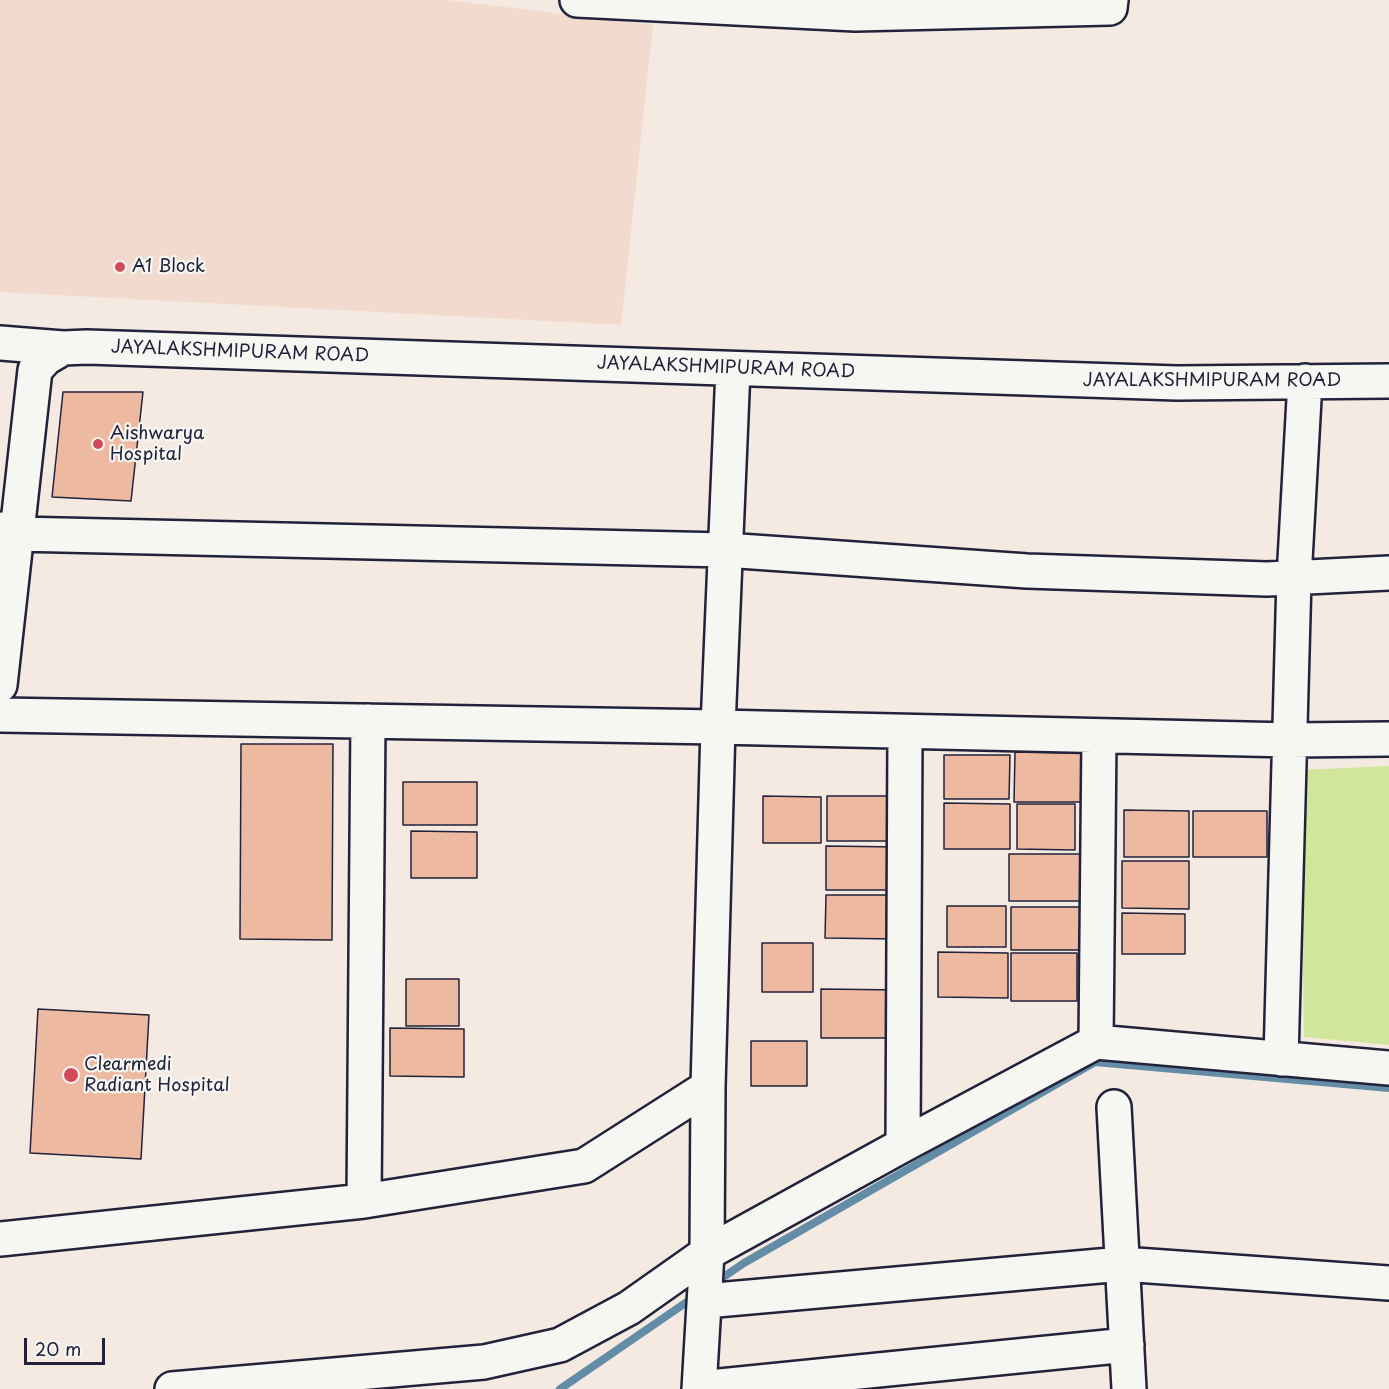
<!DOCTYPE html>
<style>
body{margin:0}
#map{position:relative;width:1389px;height:1389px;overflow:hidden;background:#f4eae2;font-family:"Playpen Sans",sans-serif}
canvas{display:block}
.scale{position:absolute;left:24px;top:1338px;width:81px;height:27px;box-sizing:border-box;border:3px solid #22223b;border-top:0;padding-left:8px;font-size:18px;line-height:21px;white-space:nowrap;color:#22223b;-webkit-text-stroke:4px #f6f6f2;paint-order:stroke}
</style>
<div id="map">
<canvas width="1389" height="1389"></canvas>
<div class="scale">20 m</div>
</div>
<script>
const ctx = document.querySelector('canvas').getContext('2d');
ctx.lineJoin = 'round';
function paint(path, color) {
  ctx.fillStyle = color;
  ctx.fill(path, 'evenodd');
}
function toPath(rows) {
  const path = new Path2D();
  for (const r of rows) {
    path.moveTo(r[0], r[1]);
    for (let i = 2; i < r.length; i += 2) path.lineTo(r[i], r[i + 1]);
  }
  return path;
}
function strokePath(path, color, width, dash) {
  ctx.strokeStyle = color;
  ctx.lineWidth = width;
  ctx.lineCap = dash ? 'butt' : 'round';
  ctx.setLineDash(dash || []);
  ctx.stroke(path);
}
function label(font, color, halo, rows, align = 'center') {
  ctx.font = font + ' "Playpen Sans",sans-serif';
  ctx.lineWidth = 4.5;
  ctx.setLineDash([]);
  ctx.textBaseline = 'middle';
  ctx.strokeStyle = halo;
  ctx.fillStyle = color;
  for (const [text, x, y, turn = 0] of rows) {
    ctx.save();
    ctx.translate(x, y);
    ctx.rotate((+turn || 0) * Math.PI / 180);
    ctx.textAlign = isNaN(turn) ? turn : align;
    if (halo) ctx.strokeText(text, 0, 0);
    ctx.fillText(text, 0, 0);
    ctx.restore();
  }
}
paint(toPath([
 [0,0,447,0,653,25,621,325,0,292]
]), '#f2dbce');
paint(toPath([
 [1389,766,1389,1045,1304,1037,1300,770]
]), '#d1e69b');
strokePath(toPath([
 [713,1284,744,1263,1095,1062,1389,1088],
 [560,1389,697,1295]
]), '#638da7', 8);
const building = toPath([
 [63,392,143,392,131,501,52,497,63,392],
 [241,744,333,744,332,940,240,939,241,744],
 [1015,752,1089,753,1088,802,1014,802,1015,752],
 [944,755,1010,755,1009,799,944,799,944,755],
 [403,782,477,782,477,825,403,825,403,782],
 [763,796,821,797,821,843,763,843,763,796],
 [827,796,894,796,894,841,827,841,827,796],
 [944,803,1010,804,1010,849,944,849,944,803],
 [1017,804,1075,804,1075,850,1017,849,1017,804],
 [1124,810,1189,811,1189,857,1124,857,1124,810],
 [1193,811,1267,811,1267,857,1193,857,1193,811],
 [411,831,477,832,477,878,411,878,411,831],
 [826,846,898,847,898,890,826,890,826,846],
 [1009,854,1088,854,1088,901,1009,901,1009,854],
 [1122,861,1189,861,1189,909,1122,908,1122,861],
 [826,895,897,895,897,939,825,938,826,895],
 [947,906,1006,906,1006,947,947,947,947,906],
 [1011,907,1080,907,1080,950,1011,950,1011,907],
 [1122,913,1185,914,1185,954,1122,954,1122,913],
 [762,943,813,943,813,992,762,992,762,943],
 [938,952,1008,953,1008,998,938,997,938,952],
 [1011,953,1077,953,1077,1001,1011,1001,1011,953],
 [406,979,459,979,459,1026,406,1026,406,979],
 [821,989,901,990,901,1038,821,1038,821,989],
 [38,1009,149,1015,141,1159,30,1153,38,1009],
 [390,1028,464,1029,464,1077,390,1076,390,1028],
 [751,1041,807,1041,807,1086,751,1086,751,1041]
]);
paint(building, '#edb9a0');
strokePath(building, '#22223b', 1.5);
const minor = toPath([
 [577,0,855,14,1110,8,1111,0],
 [0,343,63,348,87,347,1177,383,1389,381],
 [0,529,17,534,725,550,1027,571,1267,579,1389,573],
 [0,685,35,370,46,358,63,348],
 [0,715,718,727,1291,740,1389,739],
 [1096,1042,1099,736],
 [1281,1059,1294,578,1305,381],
 [1114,1107,1129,1389],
 [903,1145,905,732],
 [364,1201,368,721],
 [0,1239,364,1201,584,1166,708,1087],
 [705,1301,1122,1264,1389,1283],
 [700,1388,1127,1345],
 [172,1389,484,1362,560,1345,629,1308,707,1253,903,1145,1096,1042,1389,1068],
 [699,1389,707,1253,708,1087,718,727,733,369]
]);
strokePath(minor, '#22223b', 38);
strokePath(minor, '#f6f6f2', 33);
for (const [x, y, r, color] of [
 [120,267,6,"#d1495b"],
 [98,444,6,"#d1495b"],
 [71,1075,8,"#d1495b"]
]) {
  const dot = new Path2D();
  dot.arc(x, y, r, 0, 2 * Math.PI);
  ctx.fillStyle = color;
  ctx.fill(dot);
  strokePath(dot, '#f6f6f2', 2);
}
label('18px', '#22223b', '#f6f6f2', [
 ["A1 Block",132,267],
 ["Aishwarya",110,434],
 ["Hospital",110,455],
 ["Clearmedi",84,1065],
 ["Radiant Hospital",84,1086]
], 'left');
label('18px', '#22223b', '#f6f6f2', [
 ["JAYALAKSHMIPURAM ROAD",240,352,2],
 ["JAYALAKSHMIPURAM ROAD",726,368,2],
 ["JAYALAKSHMIPURAM ROAD",1212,381]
]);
</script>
